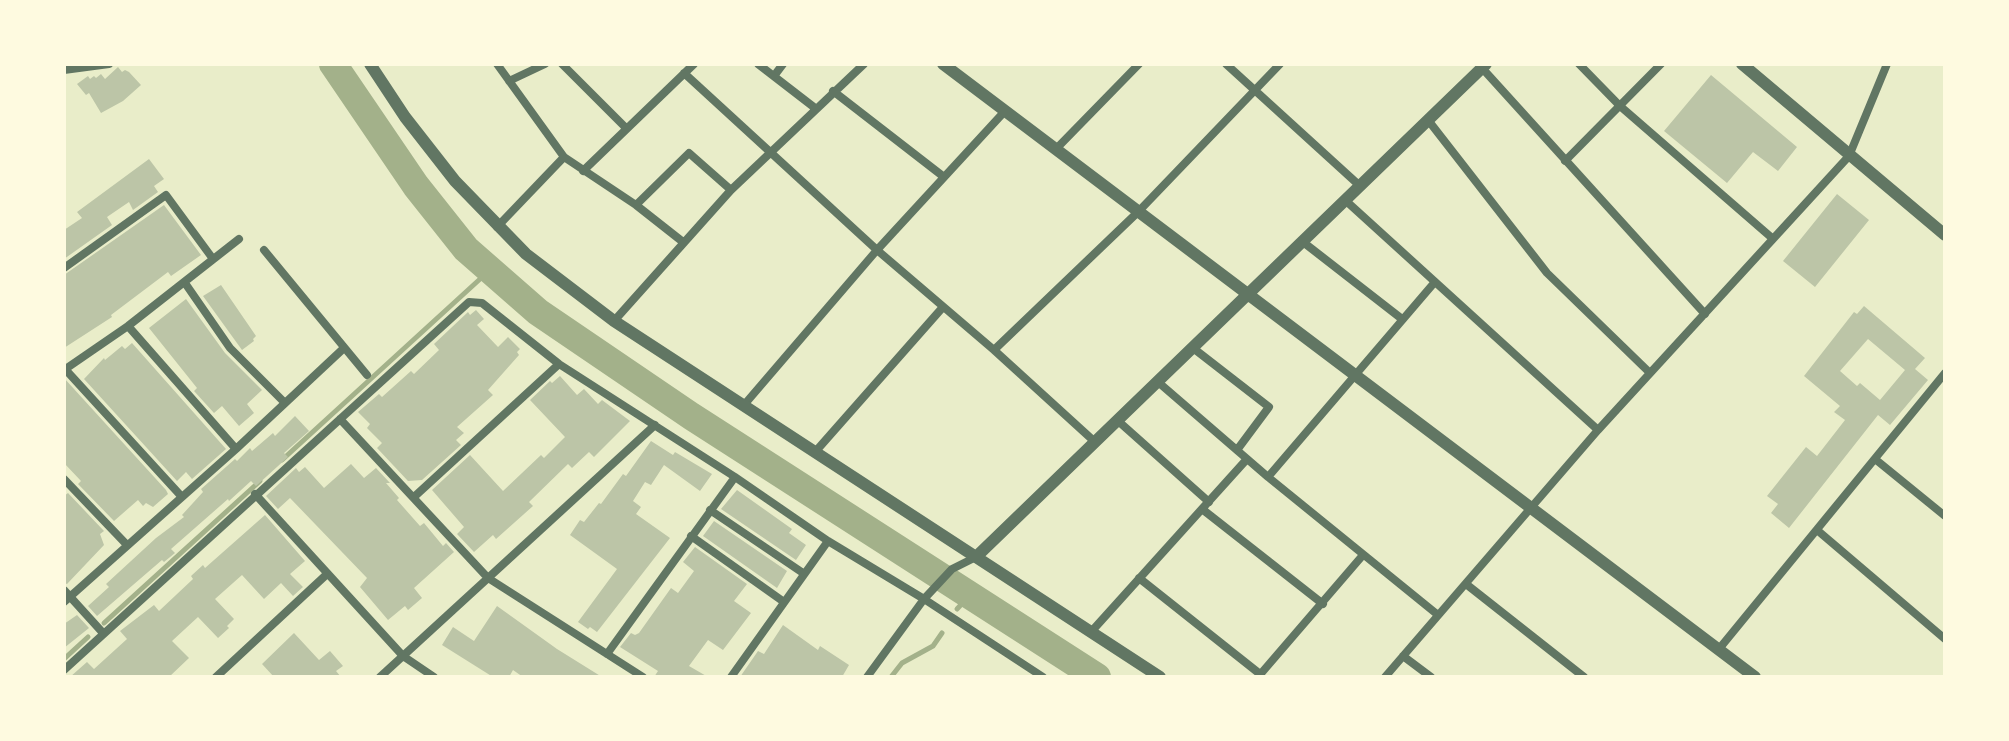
<!DOCTYPE html>
<style>
body{margin:0}
#map{position:relative;width:2009px;height:741px;overflow:hidden;background:#e9edc9;font-family:"Space Grotesk",sans-serif}
canvas{display:block}
.frame{position:absolute;inset:0;border:66px solid #fefae0;pointer-events:none}
</style>
<div id="map">
<canvas width="2009" height="741"></canvas>
<div class="frame"></div>
</div>
<script>
const ctx = document.querySelector('canvas').getContext('2d');
ctx.lineJoin = 'round';
function toPath(rows) {
  const path = new Path2D();
  for (const r of rows) {
    path.moveTo(r[0], r[1]);
    for (let i = 2; i < r.length; i += 2) path.lineTo(r[i], r[i + 1]);
  }
  return path;
}
function strokePath(path, color, width, dash) {
  ctx.strokeStyle = color;
  ctx.lineWidth = width;
  ctx.lineCap = dash ? 'butt' : 'round';
  ctx.setLineDash(dash || []);
  ctx.stroke(path);
}
function paint(path, color) {
  ctx.fillStyle = color;
  ctx.fill(path, 'evenodd');
}
strokePath(toPath([
 [282,460,491,269],
 [957,609,970,595],
 [104,623,260,481],
 [64,659,88,637],
 [891,677,902,663,933,646,942,633]
]), '#a3b18a', 5);
strokePath(toPath([
 [333,64,416,186,466,249,538,312,691,416,1097,677]
]), '#a3b18a', 28);
paint(toPath([
 [118,67,122,72,125,70,129,72,141,85,123,101,101,113,89,93,86,95,77,84,88,76,90,79,94,76,96,78,101,74,105,79],
 [1711,75,1797,147,1778,171,1753,152,1727,183,1664,131],
 [149,159,164,179,154,186,158,192,133,210,129,202,107,217,112,225,64,259,64,230,82,218,77,212],
 [1837,194,1869,220,1815,287,1783,261],
 [164,205,201,255,171,276,168,272,111,315,112,317,64,348,64,275],
 [221,285,256,336,253,339,254,341,242,350,203,296],
 [186,299,225,353,262,390,247,404,254,413,239,426,222,406,214,413,194,391,197,388,149,328],
 [1864,306,1925,358,1915,369,1928,380,1890,425,1878,415,1789,528,1771,513,1778,504,1767,496,1806,447,1817,456,1845,420,1834,412,1840,406,1804,376,1854,312,1857,314],
 [1868,339,1905,370,1880,400,1860,383,1857,386,1840,371],
 [476,310,484,319,477,325,498,347,508,337,520,349,517,352,519,355,488,390,493,395,457,427,464,433,456,440,461,445,422,480,408,481,377,448,382,443,367,428,370,424,358,412,379,394,382,397,411,371,414,374,439,350,434,344,468,312,470,315],
 [132,343,226,449,192,479,186,472,177,481,84,379,104,358,105,360,122,346,125,349],
 [560,376,577,395,584,389,598,404,602,400,630,421,594,457,589,452,572,468,568,464,529,502,533,506,496,539,493,535,474,552,457,534,464,527,432,490,470,455,503,491,541,455,544,458,565,437,530,400,550,381,552,383],
 [64,378,166,490,168,494,153,507,146,503,143,506,138,500,114,521,78,484,81,481,64,463],
 [295,416,309,431,284,453,288,457,256,486,251,481,229,501,228,499,171,549,175,553,164,562,162,560,97,616,88,606,109,587,106,584,156,538,184,517,182,515,203,492,201,489,235,459,237,461,250,448,252,451,273,433,275,436],
 [651,441,673,455,675,452,712,474,700,491,664,465,651,485,645,482,633,501,641,507,636,514,670,538,597,632,590,627,588,629,578,622,617,569,570,535,580,520,584,522,599,503,601,504,623,474,626,476],
 [351,464,364,478,376,468,390,483,386,483,399,498,397,500,420,526,424,523,443,546,446,543,454,552,414,588,422,598,408,610,405,606,388,620,360,587,367,578,290,498,278,509,266,496,296,468,299,472,305,467,324,488],
 [737,490,792,529,789,533,806,545,796,560,721,509],
 [68,493,104,531,100,534,104,545,67,584,64,583,64,496],
 [265,515,305,561,290,574,303,587,293,596,281,583,264,599,242,575,215,599,234,619,227,626,229,628,218,638,198,617,172,641,189,658,169,677,70,677,87,662,94,669,127,639,120,631,154,605,159,611,193,579,191,576,203,565,205,568],
 [714,521,787,571,777,588,703,536],
 [695,547,747,584,734,601,751,613,723,650,708,640,689,666,708,677,654,677,658,671,620,647,631,633,635,635,639,633,671,588,678,593,694,571,683,562],
 [497,606,557,649,602,677,523,677,513,670,509,677,493,677,442,645,453,627,474,641],
 [77,615,89,628,64,648,64,624],
 [783,625,818,650,820,646,849,665,842,677,740,677,758,651,764,654],
 [294,633,319,660,330,651,343,666,336,671,341,677,274,677,262,664]
]), '#bcc5a7');
strokePath(toPath([
 [497,64,564,157,636,205,683,242],
 [562,64,626,128],
 [758,64,815,108],
 [1226,64,1360,186],
 [1579,64,1620,106,1772,238],
 [1482,68,1705,314],
 [64,70,109,64],
 [684,73,877,250,994,350,1095,442],
 [774,76,783,64],
 [509,81,545,64],
 [833,91,944,177],
 [1428,120,1547,273,1650,373],
 [1056,149,1139,64],
 [1565,161,1661,64],
 [583,171,694,64],
 [1345,200,1598,430],
 [636,205,689,153,731,190],
 [497,227,564,157],
 [1303,242,1402,319],
 [264,250,367,375],
 [64,268,166,195,213,259],
 [185,283,230,348,284,402],
 [614,321,731,190,864,64],
 [1193,348,1269,407,1237,450],
 [994,350,1138,212,1280,64],
 [65,369,182,497],
 [64,370,128,326,239,239],
 [1158,382,1268,477,1438,615],
 [744,405,877,250,1005,111],
 [340,419,488,578,643,677],
 [1117,420,1209,502],
 [236,449,344,348],
 [816,451,943,307],
 [1875,459,1945,516],
 [1268,477,1434,283],
 [64,479,127,545],
 [255,494,403,656,434,677],
 [414,497,559,364],
 [1202,509,1323,604],
 [710,510,803,573],
 [1817,530,1945,639],
 [691,536,784,602],
 [1139,578,1260,674],
 [1466,584,1584,677],
 [64,590,103,633],
 [64,602,236,449,128,326],
 [1091,632,1247,459],
 [1719,649,1945,373],
 [607,654,735,477],
 [1403,656,1431,677],
 [64,670,469,302,482,303,559,364,735,477,828,541,924,599,1043,677],
 [216,677,326,575],
 [380,677,655,425],
 [731,677,828,541],
 [867,677,924,599,952,569,976,557],
 [1258,677,1363,555],
 [1385,677,1598,430,1849,156,1887,64]
]), '#617663', 8);
strokePath(toPath([
 [370,64,405,117,455,181,526,254,614,321,1160,677],
 [943,64,1755,677],
 [1742,64,1945,235],
 [976,557,1486,64]
]), '#617663', 12);
</script>
